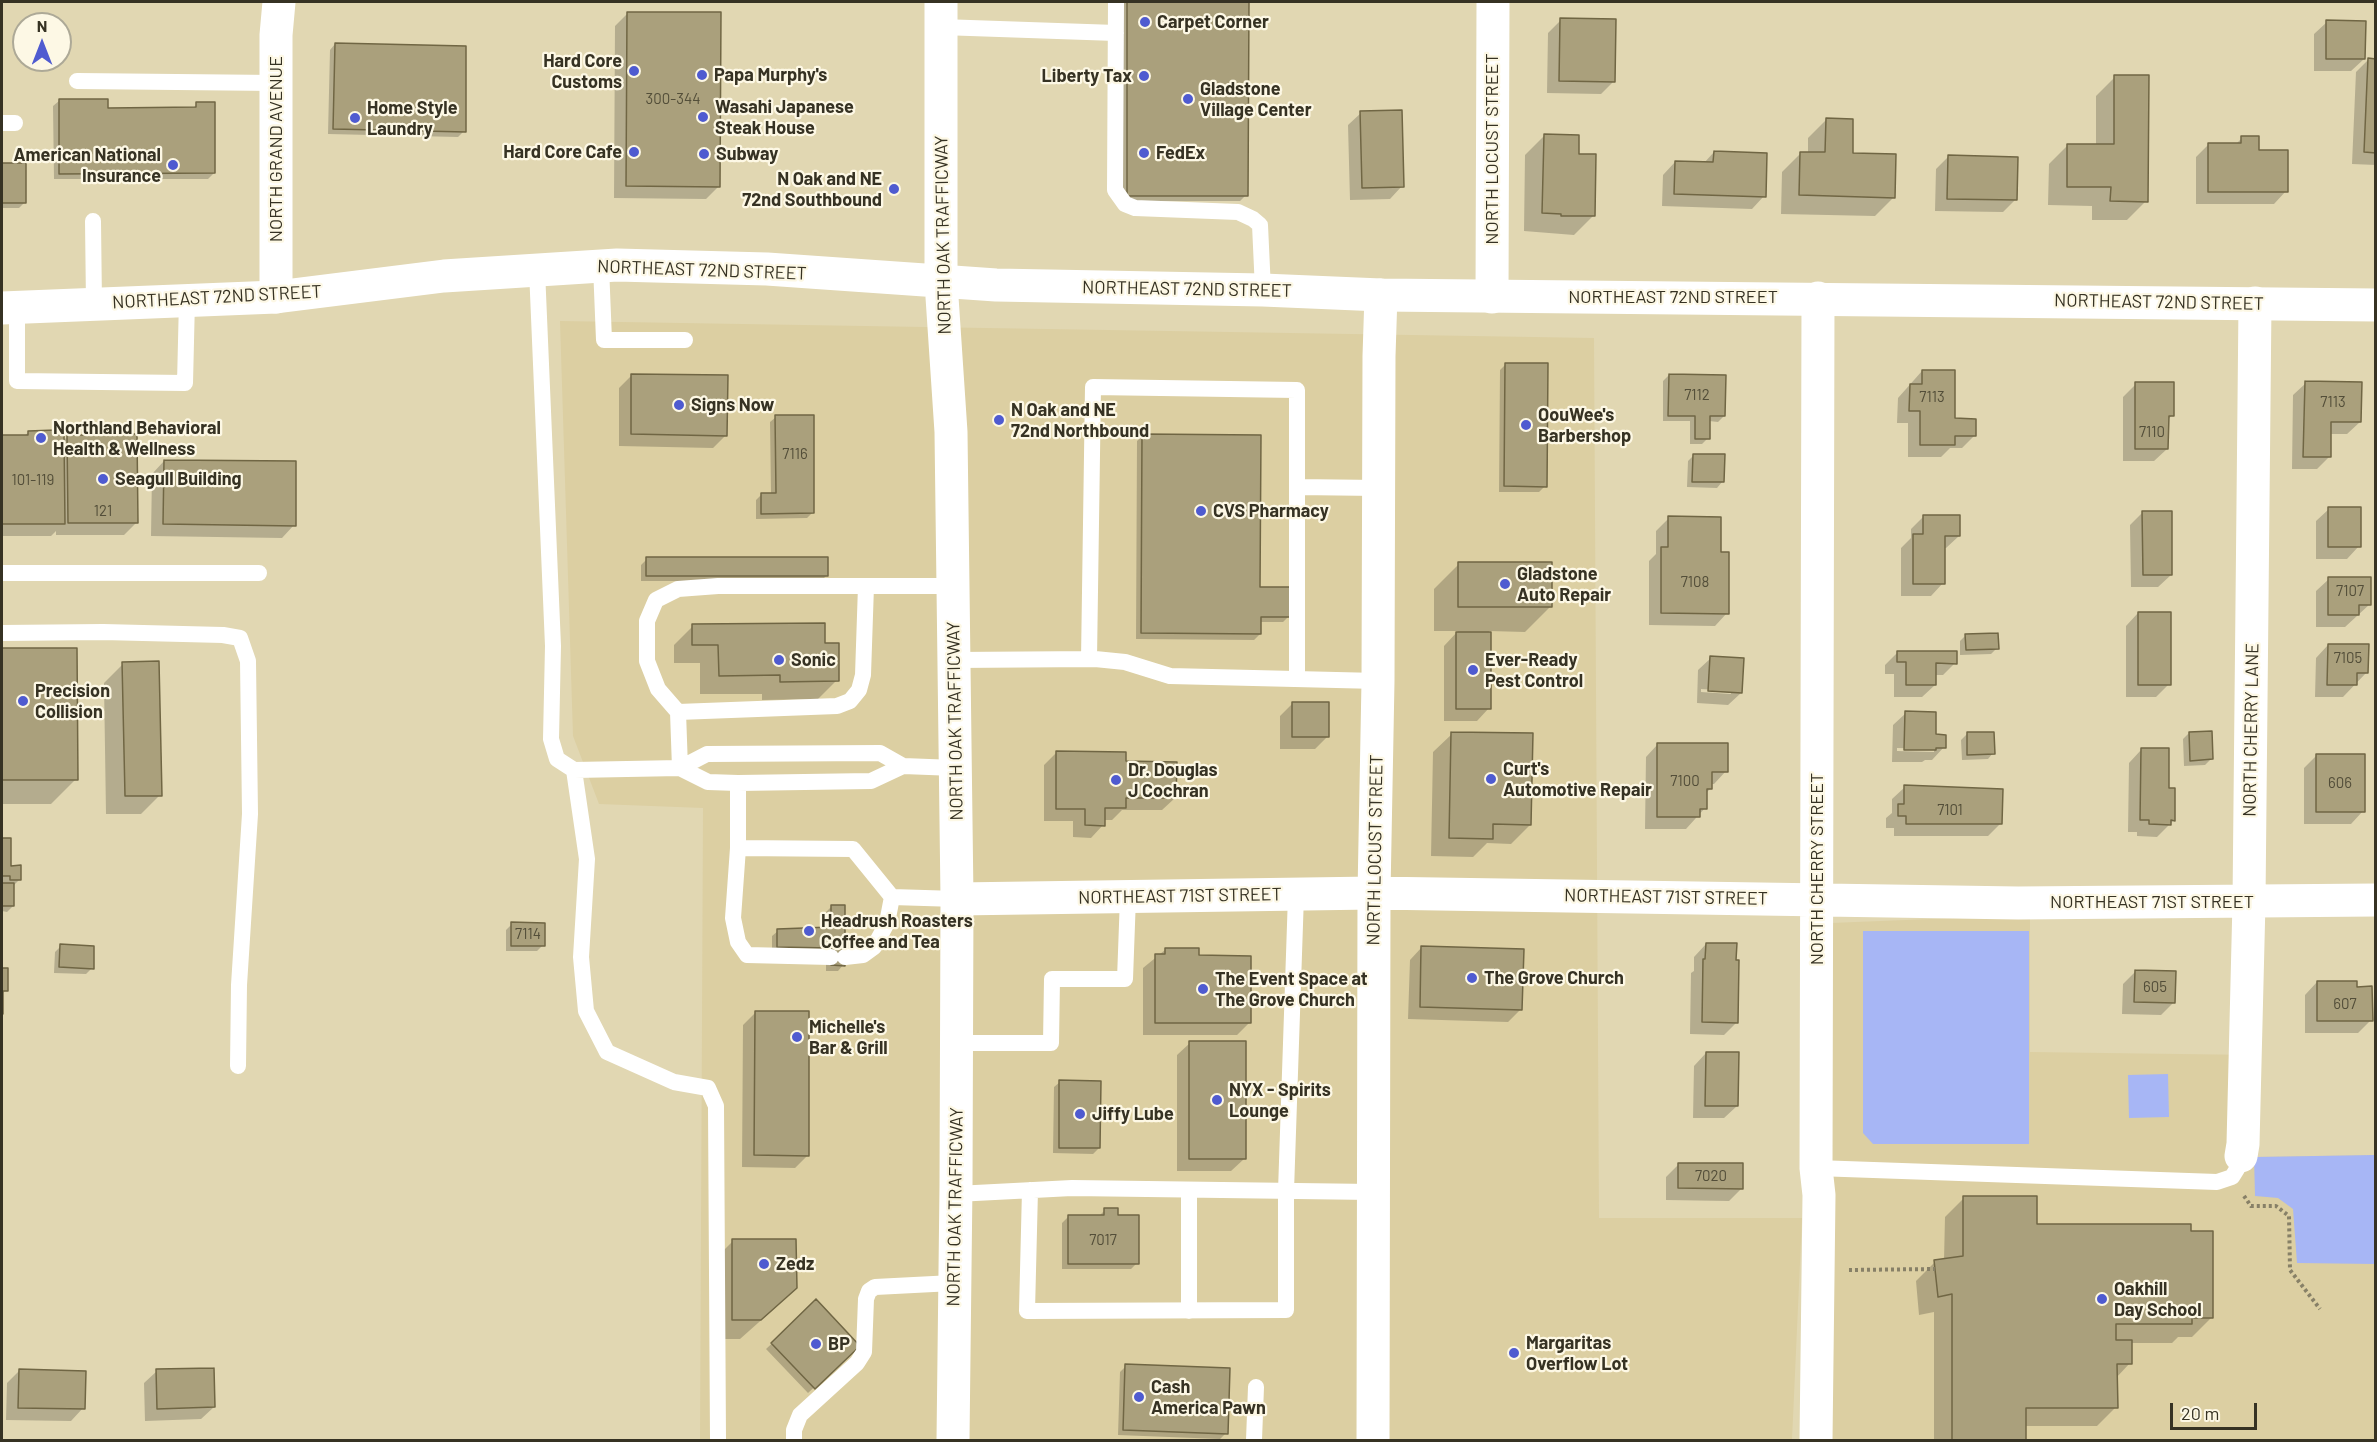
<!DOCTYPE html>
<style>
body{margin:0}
#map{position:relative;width:2377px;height:1442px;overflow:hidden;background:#e1d7b2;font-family:Barlow,sans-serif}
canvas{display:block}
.frame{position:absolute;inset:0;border:3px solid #363223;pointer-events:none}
.north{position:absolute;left:12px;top:12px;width:60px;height:60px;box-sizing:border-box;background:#fdf8e5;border:2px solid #ada997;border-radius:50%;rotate:0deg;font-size:16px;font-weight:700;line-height:24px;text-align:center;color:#363223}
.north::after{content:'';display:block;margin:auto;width:21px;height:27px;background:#4f5bd0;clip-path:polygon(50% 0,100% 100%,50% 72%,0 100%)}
.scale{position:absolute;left:2170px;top:1403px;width:87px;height:27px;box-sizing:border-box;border:3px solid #363223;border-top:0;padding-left:8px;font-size:18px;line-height:21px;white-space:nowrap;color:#363223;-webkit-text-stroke:4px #fdf8e5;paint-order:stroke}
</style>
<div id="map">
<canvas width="2377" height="1442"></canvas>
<div class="frame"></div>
<div class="north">N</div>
<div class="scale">20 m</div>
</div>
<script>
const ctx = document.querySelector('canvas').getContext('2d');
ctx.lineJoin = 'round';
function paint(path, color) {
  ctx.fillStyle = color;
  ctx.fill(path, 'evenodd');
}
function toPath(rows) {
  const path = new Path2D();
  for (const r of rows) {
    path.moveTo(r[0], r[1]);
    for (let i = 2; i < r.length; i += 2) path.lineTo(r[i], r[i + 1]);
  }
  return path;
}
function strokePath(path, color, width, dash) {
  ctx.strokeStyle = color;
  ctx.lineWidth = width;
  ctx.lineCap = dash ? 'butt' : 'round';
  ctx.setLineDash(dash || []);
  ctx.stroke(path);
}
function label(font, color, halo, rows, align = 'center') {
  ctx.font = font + ' Barlow,sans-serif';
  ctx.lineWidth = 4.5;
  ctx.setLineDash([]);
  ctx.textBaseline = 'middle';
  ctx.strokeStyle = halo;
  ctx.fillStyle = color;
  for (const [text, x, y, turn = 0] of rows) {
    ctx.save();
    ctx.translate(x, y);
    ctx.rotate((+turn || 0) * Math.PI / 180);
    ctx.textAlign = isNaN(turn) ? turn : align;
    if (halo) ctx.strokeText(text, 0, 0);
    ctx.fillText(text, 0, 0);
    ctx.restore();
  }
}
paint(toPath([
 [560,321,1594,338,1599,1218,1802,1218,1792,1440,700,1440,703,808,599,804,573,736],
 [2030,915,2030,1052,2255,1055,2254,1157,2375,1155,2375,1440,1828,1440,1831,923]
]), '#dccfa2');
paint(toPath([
 [1863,931,2029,931,2029,1144,1873,1144,1863,1133],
 [2168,1074,2169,1117,2129,1118,2128,1075],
 [2375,1155,2375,1264,2297,1263,2293,1209,2278,1198,2255,1196,2254,1157]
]), '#a7b6f5');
paint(toPath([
 [1122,2,1247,2,1246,195,1240,201,1122,201],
 [628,13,718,187,706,199,614,198,615,26],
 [1561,20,1614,81,1601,94,1547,93,1548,33],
 [2327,22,2364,59,2351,71,2314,71,2314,34],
 [335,44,464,131,458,137,328,134,330,50],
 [2368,60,2376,60,2376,165,2352,164,2356,72],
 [2115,77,2146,201,2127,220,2092,220,2092,206,2048,205,2049,164,2068,145,2096,145,2096,96],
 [59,101,106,109,192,109,197,104,214,173,208,179,54,179,53,106],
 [1361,113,1402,186,1390,199,1350,200,1348,125],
 [1827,119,1851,154,1894,197,1875,216,1781,214,1782,172,1801,153,1808,154,1808,138],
 [1544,136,1577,155,1593,216,1574,235,1524,231,1525,155],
 [2242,138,2257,152,2286,191,2274,204,2196,204,2196,157,2208,145,2235,145],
 [1714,152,1764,196,1752,209,1662,206,1663,175,1675,162,1704,163],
 [1948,157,2015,200,2003,212,1935,211,1936,169],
 [2,164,25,165,25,202,19,208,2,208],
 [1506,364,1545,486,1539,492,1499,492,1500,370],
 [1922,371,1953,420,1974,436,1962,448,1950,448,1941,457,1908,457,1908,423,1897,423,1898,398],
 [632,375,726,435,713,448,619,446,619,388],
 [1669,375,1724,416,1718,422,1709,421,1708,438,1702,444,1690,444,1690,421,1663,421,1663,381],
 [2306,383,2360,422,2347,434,2330,434,2329,457,2317,469,2292,469,2293,395],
 [2136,384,2172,415,2167,421,2167,449,2154,461,2123,461,2123,397],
 [776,417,813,512,807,518,756,519,756,500,762,494,771,494,770,422],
 [88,431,137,522,124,535,56,535,56,531,51,536,2,536,2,437,24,436,29,432,54,436,63,441,68,436,83,436],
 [1143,435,1259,588,1289,616,1283,622,1260,622,1260,634,1254,640,1136,639,1137,441],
 [1694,455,1722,482,1717,488,1687,487,1688,461],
 [164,461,294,525,282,538,151,536,152,474],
 [2329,509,2359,546,2347,559,2316,559,2316,521],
 [2143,512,2171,575,2158,587,2131,587,2130,525],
 [1924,516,1959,536,1946,548,1943,548,1943,583,1931,596,1901,596,1901,548,1911,538,1911,529],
 [1669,518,1720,553,1727,613,1715,626,1649,625,1649,561,1656,554,1656,531],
 [647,559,827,575,821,581,641,581,641,565],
 [1459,564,1550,607,1525,632,1489,631,1489,708,1477,721,1444,721,1444,646,1458,631,1434,631,1434,589],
 [2329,579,2370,604,2345,627,2316,627,2316,591],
 [2138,613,2169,684,2156,697,2126,697,2126,626],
 [693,626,824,644,837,680,818,699,762,700,762,694,700,694,700,663,674,663,674,645],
 [1966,635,1997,648,1991,654,1960,655,1960,641],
 [2328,645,2367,672,2343,697,2315,697,2316,658],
 [2,649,76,649,76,779,51,804,2,804],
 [1898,652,1955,663,1943,675,1935,675,1935,685,1922,697,1894,697,1894,674,1885,674,1885,665],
 [1711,658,1741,693,1728,705,1697,703,1698,670],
 [1701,689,1731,691,1731,694,1701,692],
 [123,664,160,795,141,814,106,814,104,683],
 [1293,703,1327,737,1315,749,1280,749,1280,716],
 [1906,713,1935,736,1944,747,1932,760,1925,760,1922,762,1892,762,1893,725],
 [1897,748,1934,749,1934,752,1897,751],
 [2189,733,2211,759,2205,765,2184,766,2183,739],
 [1452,734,1530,825,1511,844,1487,843,1473,857,1431,856,1433,752],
 [1967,734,1993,753,1988,759,1962,760,1961,740],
 [1658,744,1726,771,1714,784,1710,784,1710,789,1705,794,1705,808,1686,829,1645,829,1646,757],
 [2141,750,2167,790,2174,820,2157,837,2137,836,2137,832,2128,832,2129,763],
 [1057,752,1125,763,1175,798,1162,810,1122,810,1112,820,1103,820,1103,825,1091,838,1073,837,1073,821,1044,821,1044,765],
 [2316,756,2363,811,2351,824,2304,824,2304,768],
 [1905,787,2001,823,1988,836,1894,836,1894,828,1886,828,1886,818,1892,813,1892,799],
 [2,839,10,839,10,868,20,879,13,886,13,906,7,912,2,911],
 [832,906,843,965,838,971,826,971,826,953,772,952,772,936,778,931,826,928,826,912],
 [512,924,543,945,537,951,506,951,506,930],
 [1706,944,1737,1022,1724,1035,1690,1034,1691,973,1694,971,1694,957],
 [61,946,92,968,86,974,54,973,55,952],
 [1422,947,1521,1009,1508,1022,1408,1019,1410,960],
 [1165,950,1250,1022,1237,1035,1143,1035,1143,968],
 [2,969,6,969,6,990,2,994,2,1014],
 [2135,972,2174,1002,2161,1015,2122,1014,2123,984],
 [2317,982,2371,1020,2358,1033,2305,1033,2305,995],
 [756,1012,807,1156,795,1168,742,1167,743,1025],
 [1190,1043,1244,1159,1231,1171,1177,1171,1177,1055],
 [1706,1053,1737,1106,1724,1118,1693,1118,1694,1066],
 [1060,1082,1099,1148,1093,1154,1053,1153,1054,1087],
 [1679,1164,1741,1189,1729,1201,1666,1200,1666,1177],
 [1964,1198,2035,1225,2211,1318,2192,1337,2178,1337,2172,1343,2130,1343,2130,1363,2116,1378,2116,1407,2097,1426,2024,1426,2024,1440,1934,1440,1934,1312,1919,1315,1916,1281,1935,1262,1944,1260,1945,1217],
 [1105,1210,1116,1217,1137,1263,1131,1269,1062,1269,1062,1223,1068,1217,1099,1216],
 [733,1241,776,1307,740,1339,713,1339,714,1260],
 [816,1302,858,1346,808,1393,766,1349],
 [1126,1366,1226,1433,1220,1439,1118,1435,1120,1372],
 [19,1371,83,1408,71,1421,6,1420,7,1383],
 [157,1371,214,1407,201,1419,145,1421,144,1383]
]), '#0003');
const building = toPath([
 [1127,2,1249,2,1248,196,1127,196,1127,2],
 [627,12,721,12,720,187,626,186,627,12],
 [1560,18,1616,19,1615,82,1559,81,1560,18],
 [2326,20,2366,21,2365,59,2326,59,2326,20],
 [335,43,466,46,466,132,333,129,335,43],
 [2368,58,2376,59,2376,153,2364,152,2368,58],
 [2114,75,2149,75,2148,202,2110,201,2111,187,2067,187,2067,144,2114,144,2114,75],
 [59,99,108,99,108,108,196,107,196,102,215,102,215,173,59,174,59,99],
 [1402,110,1404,187,1362,188,1360,111,1402,110],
 [1826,118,1853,119,1853,153,1896,154,1895,198,1799,195,1800,152,1825,152,1826,118],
 [1544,134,1579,135,1579,154,1596,154,1595,216,1561,216,1561,214,1542,213,1544,134],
 [2241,136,2259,136,2259,150,2288,150,2288,192,2208,192,2208,143,2241,143,2241,136],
 [1714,151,1767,153,1766,197,1674,194,1675,161,1713,162,1714,151],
 [1948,155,2018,157,2017,200,1947,199,1948,155],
 [2,163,26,163,26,203,2,203,2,163],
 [1505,363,1548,363,1547,487,1504,486,1505,363],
 [1922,370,1955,370,1955,418,1976,419,1976,436,1955,436,1955,445,1920,445,1920,411,1909,411,1910,384,1922,384,1922,370],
 [631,374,728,375,727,436,631,434,631,374],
 [1669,374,1726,375,1725,416,1710,416,1710,439,1695,439,1695,416,1668,416,1669,374],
 [2305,381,2362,382,2361,422,2331,422,2331,457,2303,457,2305,381],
 [2135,382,2174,382,2174,416,2169,416,2168,449,2135,449,2135,382],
 [775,415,814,415,814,513,761,514,761,493,776,493,775,415],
 [56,430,56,435,64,434,65,524,2,524,2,435,28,435,28,431,56,430],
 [88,430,114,430,114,434,137,434,138,523,68,523,67,435,88,435,88,430],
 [1142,434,1261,435,1260,587,1292,587,1290,617,1261,617,1261,634,1141,633,1142,434],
 [1693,454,1725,454,1724,482,1692,482,1693,454],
 [164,460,296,461,296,526,163,524,164,460],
 [2328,507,2361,507,2361,547,2328,547,2328,507],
 [2142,511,2172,511,2172,575,2143,575,2142,511],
 [1923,515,1960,515,1960,536,1945,536,1945,584,1913,584,1913,534,1923,534,1923,515],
 [1668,516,1721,517,1721,552,1729,552,1729,614,1661,613,1661,547,1668,547,1668,516],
 [646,557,828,557,828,576,646,576,646,557],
 [1458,562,1552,562,1552,607,1458,607,1458,562],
 [2328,577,2371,577,2371,605,2359,605,2359,615,2328,615,2328,577],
 [2138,612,2171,612,2171,685,2138,685,2138,612],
 [825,623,825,643,839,643,839,681,780,682,780,675,719,676,718,645,692,645,692,624,825,623],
 [1456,632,1491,632,1491,709,1456,709,1456,632],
 [1998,633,1999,649,1966,650,1965,634,1998,633],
 [2328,644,2369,644,2368,673,2357,673,2357,685,2327,685,2328,644],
 [2,648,77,648,78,780,2,780,2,648],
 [1897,651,1957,651,1957,664,1936,663,1936,685,1906,685,1906,662,1897,662,1897,651],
 [1710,656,1744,658,1742,693,1708,691,1710,656],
 [159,661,162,796,125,796,122,662,159,661],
 [1292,702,1329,702,1329,737,1292,737,1292,702],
 [1905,711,1936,712,1936,734,1946,735,1946,748,1936,748,1936,750,1904,750,1905,711],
 [2212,731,2213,759,2190,761,2189,732,2212,731],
 [1451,732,1533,733,1531,825,1493,824,1493,839,1449,838,1451,732],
 [1967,732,1994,732,1995,754,1967,755,1967,732],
 [1657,743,1728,743,1728,772,1712,772,1712,789,1707,789,1707,809,1700,809,1700,817,1657,817,1657,743],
 [2141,748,2169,748,2169,788,2175,788,2175,821,2171,820,2171,825,2149,824,2149,820,2140,820,2141,748],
 [1056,751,1126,752,1126,761,1177,762,1176,798,1126,798,1126,808,1105,808,1105,826,1085,825,1085,809,1056,809,1056,751],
 [2316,754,2365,754,2365,812,2316,812,2316,754],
 [1904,785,2003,789,2002,824,1906,824,1906,816,1898,816,1898,804,1904,804,1904,785],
 [2,838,11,838,11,866,21,865,21,880,10,880,10,876,2,876,2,838],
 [2,883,14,883,14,906,2,906,2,883],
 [831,905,845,905,845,966,831,965,831,948,777,947,777,929,831,927,831,905],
 [511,922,545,923,545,946,511,946,511,922],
 [1706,943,1737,943,1736,960,1739,960,1738,1023,1702,1022,1703,959,1705,959,1706,943],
 [60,944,94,946,94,969,59,967,60,944],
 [1421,946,1524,949,1522,1010,1420,1007,1421,946],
 [1165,948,1199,948,1199,955,1251,956,1251,1023,1155,1023,1155,954,1165,954,1165,948],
 [2,968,8,968,8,991,3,991,3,1014,2,1014,2,968],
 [2135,970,2176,971,2175,1003,2134,1002,2135,970],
 [2317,981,2357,981,2357,987,2372,986,2373,1021,2317,1021,2317,981],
 [755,1011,809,1011,809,1156,754,1155,755,1011],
 [1189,1041,1246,1041,1246,1159,1189,1159,1189,1041],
 [1706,1052,1739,1052,1738,1106,1705,1106,1706,1052],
 [1059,1080,1101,1081,1100,1148,1059,1148,1059,1080],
 [1678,1163,1743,1163,1743,1189,1678,1188,1678,1163],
 [1963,1196,2037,1196,2037,1224,2191,1224,2191,1231,2213,1231,2213,1318,2192,1318,2192,1324,2116,1324,2116,1340,2132,1340,2132,1364,2117,1364,2118,1408,2026,1408,2026,1440,1952,1440,1952,1294,1938,1297,1934,1260,1963,1256,1963,1196],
 [1104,1208,1118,1208,1118,1215,1139,1215,1139,1264,1068,1264,1068,1215,1104,1215,1104,1208],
 [732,1239,796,1239,797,1288,761,1320,732,1320,732,1239],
 [816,1299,860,1346,815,1389,771,1343,816,1299],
 [1125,1364,1230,1368,1228,1434,1123,1430,1125,1364],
 [214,1368,215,1407,157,1409,156,1369,214,1368],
 [19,1369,86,1371,85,1409,18,1408,19,1369]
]);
paint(building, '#aaa07c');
strokePath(building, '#706644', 1.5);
strokePath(toPath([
 [2244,1196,2251,1206,2276,1206,2289,1216,2290,1270,2320,1309],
 [1849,1270,1935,1269]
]), '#878067', 4, [3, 3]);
strokePath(toPath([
 [1116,2,1115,190,1125,204,1135,208,1238,212,1253,219,1260,225,1263,290],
 [941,27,1116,33],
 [77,81,276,83],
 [2,123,15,123],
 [93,221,94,304],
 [601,266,604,340,685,340],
 [537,270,553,646,551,739,557,759,574,770,680,768,707,754,880,753,903,766],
 [17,308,17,381,185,383,187,300],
 [1297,487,1378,488],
 [2,573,259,573],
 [866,586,863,675,859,690,850,701,837,706,678,712,658,689,647,661,647,621,656,600,678,589,718,586,953,586],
 [2,633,103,632,223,635,240,638,248,661,250,814,239,985,238,1066],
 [1089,659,1093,387,1297,390,1297,679],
 [954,660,1095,659,1125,662,1170,676,1378,681],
 [678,712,680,768],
 [680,768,708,782,738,783,871,781,903,766,955,768],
 [574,770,587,859,581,957,586,1011,607,1052,674,1082,708,1088,716,1106,718,1440],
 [738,783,738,848,853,849,892,897,957,899],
 [738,848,733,918,738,942,747,955,831,957],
 [845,957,863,955,874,947,887,923,892,897],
 [957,1043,1051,1043,1052,979,1125,979,1128,897],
 [1816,1168,2217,1182,2232,1177,2237,1169,2241,1156],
 [1030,1190,1027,1311,1286,1310,1286,1191,1296,895],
 [956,1194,1072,1188,1372,1192],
 [1189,1311,1189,1190],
 [794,1440,794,1430,800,1415,857,1363,864,1352,866,1299,869,1291,875,1287,953,1283],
 [1254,1440,1256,1387]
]), '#fff', 16);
strokePath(toPath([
 [276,297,276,35,279,2],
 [1492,297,1493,2],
 [957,899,1374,893,2018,903,2376,900],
 [2241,1156,2243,1144,2249,902,2255,303],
 [1373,1440,1374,893,1378,681,1379,356,1381,295],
 [1816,1440,1819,1195,1816,1168,1818,298]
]), '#fff', 33);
strokePath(toPath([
 [941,2,941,282,951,432,957,899,956,1185,953,1440],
 [2,308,276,297,444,276,617,265,767,269,996,285,1263,290,1381,295,2376,305]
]), '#fff', 33);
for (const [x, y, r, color] of [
 [1145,22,6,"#4f5bd0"],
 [634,71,6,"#4f5bd0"],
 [702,75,6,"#4f5bd0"],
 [1144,76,6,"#4f5bd0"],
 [1188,99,6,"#4f5bd0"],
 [703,117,6,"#4f5bd0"],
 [355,118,6,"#4f5bd0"],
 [634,152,6,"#4f5bd0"],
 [1144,153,6,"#4f5bd0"],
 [704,154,6,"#4f5bd0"],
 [173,165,6,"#4f5bd0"],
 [894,189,6,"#4f5bd0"],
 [679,405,6,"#4f5bd0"],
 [999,420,6,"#4f5bd0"],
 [1526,425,6,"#4f5bd0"],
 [41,438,6,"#4f5bd0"],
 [103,479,6,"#4f5bd0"],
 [1201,511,6,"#4f5bd0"],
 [1505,584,6,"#4f5bd0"],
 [779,660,6,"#4f5bd0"],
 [1473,670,6,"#4f5bd0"],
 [23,701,6,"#4f5bd0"],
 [1491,779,6,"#4f5bd0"],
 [1116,780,6,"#4f5bd0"],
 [809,931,6,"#4f5bd0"],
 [1472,978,6,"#4f5bd0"],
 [1203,989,6,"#4f5bd0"],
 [797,1037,6,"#4f5bd0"],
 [1217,1100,6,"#4f5bd0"],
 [1080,1114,6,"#4f5bd0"],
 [764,1264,6,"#4f5bd0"],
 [2102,1299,6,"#4f5bd0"],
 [816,1344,6,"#4f5bd0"],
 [1514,1353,6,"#4f5bd0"],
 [1139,1397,6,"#4f5bd0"]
]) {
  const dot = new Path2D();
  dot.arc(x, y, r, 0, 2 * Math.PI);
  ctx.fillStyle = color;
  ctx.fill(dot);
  strokePath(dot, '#fdf8e5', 2);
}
label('15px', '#534e39', null, [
 ["300-344",673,99],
 ["7112",1697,395],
 ["7113",1932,397],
 ["7113",2333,402],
 ["7110",2152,432],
 ["7116",795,454],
 ["101-119",33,480],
 ["121",103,511],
 ["7108",1695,582],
 ["7107",2350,591],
 ["7105",2348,658],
 ["7100",1685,781],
 ["606",2340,783],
 ["7101",1950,810],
 ["7114",528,934],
 ["605",2155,987],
 ["607",2345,1004],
 ["7020",1711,1176],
 ["7017",1103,1240]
]);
label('bold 18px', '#363223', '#fdf8e5', [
 ["Carpet Corner",1157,22],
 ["Hard Core",622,61,"right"],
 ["Customs",622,82,"right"],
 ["Papa Murphy's",714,75],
 ["Liberty Tax",1132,76,"right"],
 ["Gladstone",1200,89],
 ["Village Center",1200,110],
 ["Wasahi Japanese",715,107],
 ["Steak House",715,128],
 ["Home Style",367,108],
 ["Laundry",367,129],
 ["Hard Core Cafe",622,152,"right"],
 ["FedEx",1156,153],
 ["Subway",716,154],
 ["American National",161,155,"right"],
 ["Insurance",161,176,"right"],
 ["N Oak and NE",882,179,"right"],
 ["72nd Southbound",882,200,"right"],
 ["Signs Now",691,405],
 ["N Oak and NE",1011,410],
 ["72nd Northbound",1011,431],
 ["OouWee's",1538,415],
 ["Barbershop",1538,436],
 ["Northland Behavioral",53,428],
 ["Health & Wellness",53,449],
 ["Seagull Building",115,479],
 ["CVS Pharmacy",1213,511],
 ["Gladstone",1517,574],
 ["Auto Repair",1517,595],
 ["Sonic",791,660],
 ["Ever-Ready",1485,660],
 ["Pest Control",1485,681],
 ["Precision",35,691],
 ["Collision",35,712],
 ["Curt's",1503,769],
 ["Automotive Repair",1503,790],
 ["Dr. Douglas",1128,770],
 ["J Cochran",1128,791],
 ["Headrush Roasters",821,921],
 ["Coffee and Tea",821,942],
 ["The Grove Church",1484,978],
 ["The Event Space at",1215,979],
 ["The Grove Church",1215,1000],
 ["Michelle's",809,1027],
 ["Bar & Grill",809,1048],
 ["NYX - Spirits",1229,1090],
 ["Lounge",1229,1111],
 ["Jiffy Lube",1092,1114],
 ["Zedz",776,1264],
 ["Oakhill",2114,1289],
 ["Day School",2114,1310],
 ["Margaritas",1526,1343],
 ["Overflow Lot",1526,1364],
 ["BP",828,1344],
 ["Cash",1151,1387],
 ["America Pawn",1151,1408]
], 'left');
label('18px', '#363223', '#fdf8e5', [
 ["NORTH GRAND AVENUE",276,149,-90],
 ["NORTH LOCUST STREET",1492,149,-90],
 ["NORTH OAK TRAFFICWAY",943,235,-91],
 ["NORTHEAST 72ND STREET",702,270,2],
 ["NORTHEAST 72ND STREET",1187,289,1],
 ["NORTHEAST 72ND STREET",217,297,-3],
 ["NORTHEAST 72ND STREET",1673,297],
 ["NORTHEAST 72ND STREET",2159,302,1],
 ["NORTH OAK TRAFFICWAY",955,721,-91],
 ["NORTH CHERRY LANE",2251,730,-89],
 ["NORTH LOCUST STREET",1375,850,-89],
 ["NORTH CHERRY STREET",1817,869,-90],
 ["NORTHEAST 71ST STREET",1180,896,-1],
 ["NORTHEAST 71ST STREET",1666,897,1],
 ["NORTHEAST 71ST STREET",2152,902],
 ["NORTH OAK TRAFFICWAY",955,1207,-89]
]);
</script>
